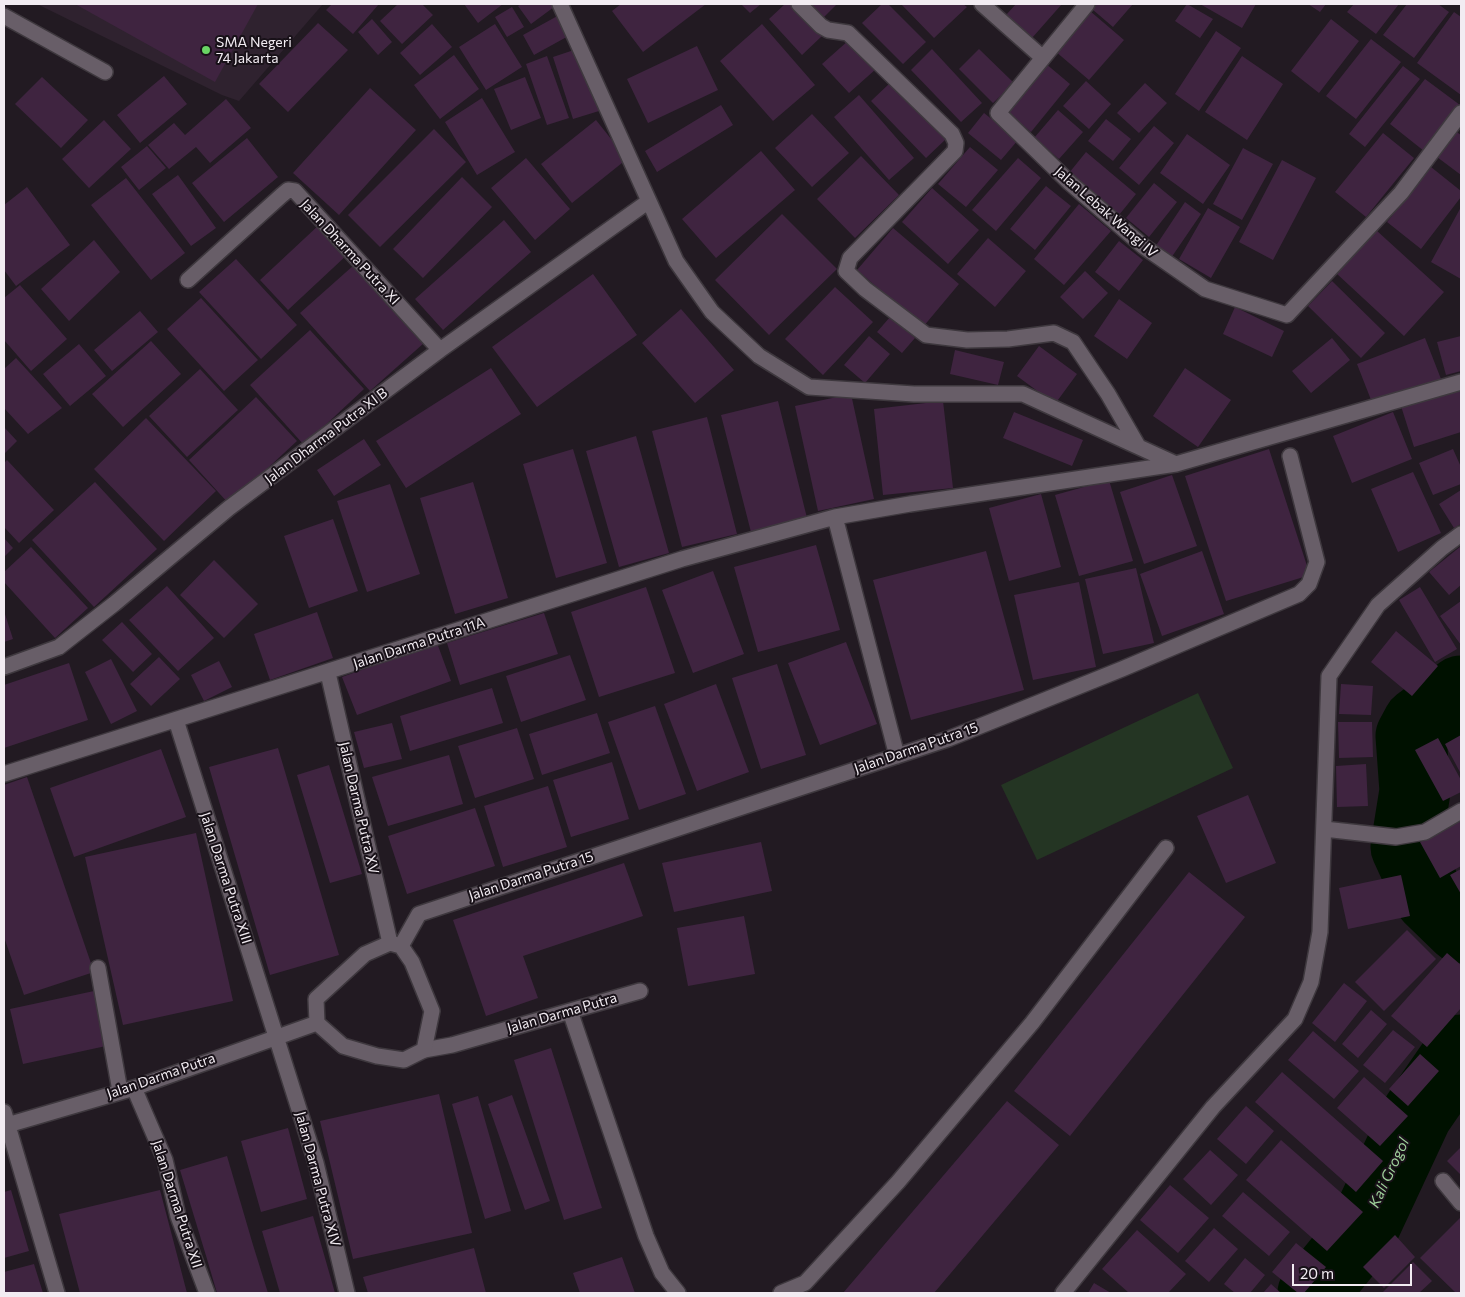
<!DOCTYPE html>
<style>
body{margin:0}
#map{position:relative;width:1465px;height:1297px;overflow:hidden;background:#221a22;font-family:Commissioner,sans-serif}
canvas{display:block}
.frame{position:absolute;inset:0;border:5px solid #f2ecf2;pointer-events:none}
.scale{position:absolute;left:1292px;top:1264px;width:120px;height:22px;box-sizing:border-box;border:2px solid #f2ecf2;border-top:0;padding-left:6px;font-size:15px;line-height:18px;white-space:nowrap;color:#f2ecf2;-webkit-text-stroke:4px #181118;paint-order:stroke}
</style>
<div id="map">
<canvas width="1465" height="1297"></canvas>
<div class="frame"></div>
<div class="scale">20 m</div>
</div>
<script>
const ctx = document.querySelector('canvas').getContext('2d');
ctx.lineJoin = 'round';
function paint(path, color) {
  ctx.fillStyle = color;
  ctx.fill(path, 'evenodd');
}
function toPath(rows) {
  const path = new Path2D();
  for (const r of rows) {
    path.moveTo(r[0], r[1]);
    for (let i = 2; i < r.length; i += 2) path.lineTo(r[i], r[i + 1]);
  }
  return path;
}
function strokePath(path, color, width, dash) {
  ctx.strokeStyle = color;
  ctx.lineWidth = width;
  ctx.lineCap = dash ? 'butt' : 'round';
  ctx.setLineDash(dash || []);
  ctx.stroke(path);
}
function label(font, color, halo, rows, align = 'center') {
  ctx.font = font + ' Commissioner,sans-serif';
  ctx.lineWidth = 4;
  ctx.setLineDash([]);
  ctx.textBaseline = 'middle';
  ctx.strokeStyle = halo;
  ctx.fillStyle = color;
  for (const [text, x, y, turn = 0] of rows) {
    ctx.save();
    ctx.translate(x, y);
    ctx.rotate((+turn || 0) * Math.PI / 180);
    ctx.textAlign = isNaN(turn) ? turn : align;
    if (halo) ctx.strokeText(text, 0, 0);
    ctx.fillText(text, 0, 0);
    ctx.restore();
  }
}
paint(toPath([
 [37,4,323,4,239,101,222,95]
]), '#2f222f');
paint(toPath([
 [1198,693,1233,768,1037,860,1001,785]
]), '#243523');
strokePath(toPath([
 [1461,691,1418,723,1411,736,1415,791,1406,847,1429,897,1461,928],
 [1313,1293,1361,1234,1417,1114,1461,1050]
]), '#010', 71);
paint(toPath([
 [75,4,258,4,215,82],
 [332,4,379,4,353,34,326,10],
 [398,4,422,4,433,15,402,44,380,21],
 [464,4,503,4,478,23],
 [521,4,552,4,554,7,531,24,518,6],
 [621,4,706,4,643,52,612,11],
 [741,4,761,4,750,13],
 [785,4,792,4,822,36,802,55,769,19],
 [810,4,837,4,824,17],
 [882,4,888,4,926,42,903,64,862,23],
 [901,4,963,4,967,7,934,38],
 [1016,4,1062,4,1032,38,1006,15],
 [1097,4,1133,4,1113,27,1092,9],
 [1187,4,1213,19,1200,38,1175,21],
 [1200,4,1256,4,1242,28],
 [1308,4,1326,4,1320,12],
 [1354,4,1399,4,1376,34,1347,12],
 [1407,4,1438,4,1449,12,1414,58,1383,35],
 [512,7,524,27,507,37,495,17],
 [1090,11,1124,40,1089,80,1055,51],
 [1454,12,1461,17,1461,95,1417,63],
 [561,14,572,34,534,55,523,35],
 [372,19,392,42,378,55,358,32],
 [1331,19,1359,41,1319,93,1291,71],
 [318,23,348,50,288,112,259,84],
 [432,24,452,47,420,75,400,53],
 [495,24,522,67,486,90,459,47],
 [762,24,815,85,773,121,720,61],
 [1216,31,1241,48,1199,111,1175,94],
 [1371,39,1401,62,1356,119,1326,96],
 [849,40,876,69,849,93,822,64],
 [697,46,718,90,648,123,627,79],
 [577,49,599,111,573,119,553,57],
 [932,49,982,103,961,122,911,70],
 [979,49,1014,83,993,103,959,69],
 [454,55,479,89,440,119,414,85],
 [547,56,569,118,547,125,526,64],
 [1242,56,1283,84,1247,140,1205,112],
 [1045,63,1070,84,1031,132,1005,111],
 [1403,66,1420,79,1365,147,1349,134],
 [164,76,187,104,140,143,117,115],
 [42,77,88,120,61,148,15,104],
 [525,77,541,118,511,130,494,89],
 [1425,79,1460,105,1424,151,1390,124],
 [1086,81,1111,104,1089,129,1063,106],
 [891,82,946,139,926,158,871,101],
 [1145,83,1167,103,1139,133,1117,113],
 [370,88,416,130,339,215,293,173],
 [859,95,914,158,889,180,834,117],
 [482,98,515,152,477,175,445,122],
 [226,99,251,128,210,163,196,147,169,169,148,145,174,123,185,135],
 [721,105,733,125,657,172,645,151],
 [1058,110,1083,132,1059,159,1034,138],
 [984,113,1018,140,1001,160,968,133],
 [812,114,849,153,812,187,775,148],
 [1106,119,1131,139,1113,161,1088,141],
 [104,120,131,149,89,188,62,159],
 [596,120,627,159,572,203,541,164],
 [1154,126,1174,143,1139,185,1119,168],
 [434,129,466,162,380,247,348,215],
 [1455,131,1461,135,1461,175,1437,157],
 [1383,133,1414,158,1366,217,1335,192],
 [1187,134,1230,165,1203,204,1160,173],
 [247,138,278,177,224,222,192,183],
 [147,146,166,168,139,190,121,167],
 [970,147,998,170,966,207,938,184],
 [1243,148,1273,164,1242,220,1213,204],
 [761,151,795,190,716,258,682,219],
 [1086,152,1136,194,1119,215,1069,173],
 [861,156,899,195,855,238,817,199],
 [526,158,570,209,535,240,491,188],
 [1018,158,1041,178,996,231,972,210],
 [1282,160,1316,178,1273,260,1239,242],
 [1431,167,1461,191,1461,197,1421,249,1387,222],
 [178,175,216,228,191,246,152,194],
 [462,177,492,207,423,278,393,249],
 [126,178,185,253,151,280,91,205],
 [1154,183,1177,202,1149,237,1126,218],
 [1046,186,1071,206,1035,250,1010,229],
 [27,187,70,245,16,286,4,270,4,205],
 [932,188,979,230,948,264,902,222],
 [1185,202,1201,214,1171,258,1155,247],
 [1079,204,1111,231,1064,285,1034,259],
 [1461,207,1461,279,1431,262],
 [1208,208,1240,227,1211,278,1179,259],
 [782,214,837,269,769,335,715,280],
 [504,220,531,252,443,330,415,299],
 [320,224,348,254,288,310,260,280],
 [893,228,959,284,923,327,857,270],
 [1376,230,1444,292,1404,336,1336,273],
 [988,238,1026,271,995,307,957,274],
 [94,240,120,272,69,321,41,289],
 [1119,241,1143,260,1119,291,1095,272],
 [236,259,297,325,261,359,199,292],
 [354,265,424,343,370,391,300,313],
 [1085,271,1108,293,1083,319,1060,297],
 [593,274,637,335,537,407,492,347],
 [1332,281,1385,333,1361,358,1308,306],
 [20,285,67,339,31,371,4,340,4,298],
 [835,287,873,322,823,375,785,339],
 [201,298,258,360,224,391,167,329],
 [1119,299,1152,323,1127,359,1094,336],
 [1235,307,1284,331,1272,357,1223,334],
 [681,309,734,370,695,403,642,343],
 [140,311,158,332,112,371,94,350],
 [890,317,915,338,902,353,877,332],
 [310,330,364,389,304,445,250,385],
 [869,336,890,354,865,383,844,365],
 [1461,336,1461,371,1446,375,1437,342],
 [1332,338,1350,360,1311,393,1292,371],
 [1425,338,1441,379,1373,405,1357,364],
 [151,341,181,374,123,427,92,394],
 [79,344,106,376,70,406,43,374],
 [1039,346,1077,374,1055,404,1017,376],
 [955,350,1004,362,998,385,950,374],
 [16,358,62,408,28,434,4,408,4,369],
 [491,368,521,414,406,488,376,441],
 [1185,368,1231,400,1198,447,1153,416],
 [200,369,238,410,187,457,149,416],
 [1461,388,1461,432,1414,447,1401,406],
 [851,394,874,499,818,511,795,406],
 [256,397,297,441,229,504,189,460],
 [778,401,808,522,752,536,721,415],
 [943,401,953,488,883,495,874,409],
 [1014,412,1083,440,1072,466,1003,438],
 [1393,412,1412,459,1352,483,1333,436],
 [707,417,737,534,682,547,652,431],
 [146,418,216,491,164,541,94,469],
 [4,427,17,441,4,454],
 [636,436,669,553,619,567,586,451],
 [364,439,381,465,334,496,317,470],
 [573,449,607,563,556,578,523,464],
 [1269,449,1310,575,1226,601,1185,476],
 [1453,449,1461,467,1461,484,1433,495,1419,463],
 [7,460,54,510,19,543,4,527,4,463],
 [1413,472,1441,533,1398,552,1371,489],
 [1172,475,1197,546,1144,564,1120,492],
 [1109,480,1133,561,1079,576,1055,495],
 [95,482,157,549,94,607,32,540],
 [473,482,508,598,455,614,420,498],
 [390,484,420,574,367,592,337,501],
 [1461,490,1461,524,1454,528,1439,504],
 [1041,494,1061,567,1009,581,989,508],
 [333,519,358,591,309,608,284,536],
 [4,538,13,548,4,557],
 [816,545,840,630,758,652,734,567],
 [1461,546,1461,585,1449,595,1429,572],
 [31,547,88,608,55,638,4,582,4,572],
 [986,551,1024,690,911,720,873,580],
 [1202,551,1224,614,1162,636,1140,574],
 [214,560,258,604,224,638,180,595],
 [1136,568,1154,643,1103,654,1085,579],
 [713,571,744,654,693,673,662,590],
 [1079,582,1096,667,1033,680,1014,595],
 [167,586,214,638,178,671,129,620],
 [646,587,675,673,599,697,571,612],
 [1420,587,1457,649,1435,662,1399,600],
 [1461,601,1461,645,1440,616],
 [4,611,13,639,4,642],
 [317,612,333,658,270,680,254,634],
 [544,613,558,654,460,685,447,643],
 [122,622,152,654,133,672,102,640],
 [1396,631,1438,666,1412,696,1371,662],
 [846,642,877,724,820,745,788,663],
 [437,643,451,681,357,715,342,677],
 [570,655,586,700,521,722,506,676],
 [159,657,180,679,151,706,130,684],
 [111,659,137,711,111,724,85,672],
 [219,661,232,687,204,701,191,675],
 [69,663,88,720,4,748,4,685],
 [777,664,806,755,761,769,732,678],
 [716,684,749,772,697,791,664,704],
 [1341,684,1373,686,1371,715,1339,714],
 [492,688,503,723,410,751,400,716],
 [655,706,686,794,639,810,608,722],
 [597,713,610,753,542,775,529,734],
 [1338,722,1372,722,1373,757,1339,758],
 [392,723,402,759,364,768,354,732],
 [517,728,534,779,475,798,458,746],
 [1461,735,1461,774,1445,744],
 [1438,738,1461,780,1461,792,1443,801,1415,750],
 [278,748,339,955,270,975,209,767],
 [161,749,186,817,74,857,50,788],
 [449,755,463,804,388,826,372,777],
 [612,762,629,819,571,837,553,780],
 [1366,764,1368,806,1337,807,1336,766],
 [329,765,362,874,330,883,297,775],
 [27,777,94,972,24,995,4,937,4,785],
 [548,786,567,847,503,867,484,806],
 [1248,795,1276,863,1226,883,1197,816],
 [475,808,495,866,407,894,388,836],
 [1461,820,1461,866,1440,878,1420,842],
 [196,833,233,1001,123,1025,85,857],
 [761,842,772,891,674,912,662,863],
 [624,863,643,916,523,956,538,998,486,1016,453,920],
 [1461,869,1461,894,1450,875],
 [1189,872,1245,917,1070,1136,1014,1091],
 [1401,875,1410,916,1348,929,1339,888],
 [744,916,755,974,688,986,677,928],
 [1407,930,1436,959,1384,1011,1355,982],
 [1447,953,1461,965,1461,1008,1427,1047,1391,1016],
 [1344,983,1367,1001,1335,1042,1312,1023],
 [94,991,106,1046,23,1064,10,1009],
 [1371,1010,1387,1024,1358,1058,1342,1044],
 [1393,1030,1415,1047,1385,1083,1363,1065],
 [1313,1031,1359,1071,1334,1099,1288,1060],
 [551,1048,602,1208,564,1220,514,1060],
 [1420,1054,1439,1071,1408,1106,1389,1089],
 [1282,1072,1383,1161,1356,1192,1255,1102],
 [1364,1077,1408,1116,1380,1146,1337,1108],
 [439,1094,472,1233,353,1259,320,1121],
 [512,1095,550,1201,525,1210,488,1104],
 [478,1096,511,1211,485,1219,452,1104],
 [1007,1101,1059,1145,934,1293,843,1293],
 [1246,1106,1274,1131,1246,1164,1217,1139],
 [288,1128,307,1199,261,1212,241,1141],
 [1281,1140,1363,1212,1327,1251,1246,1180],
 [1461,1147,1461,1175,1447,1161],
 [1210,1150,1238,1175,1211,1205,1183,1179],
 [227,1156,253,1245,268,1293,217,1293,207,1259,180,1170],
 [1170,1185,1209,1218,1178,1253,1140,1220],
 [11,1190,29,1251,4,1258,4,1192],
 [160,1190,187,1293,80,1293,59,1214],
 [1243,1192,1290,1232,1269,1256,1222,1216],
 [313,1216,335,1293,280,1293,262,1231],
 [1461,1217,1461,1293,1456,1293,1420,1258],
 [1214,1228,1238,1249,1209,1282,1185,1261],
 [1137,1230,1186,1274,1168,1293,1129,1293,1102,1269],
 [1395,1235,1415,1257,1384,1288,1363,1267],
 [1296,1243,1326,1267,1304,1293,1298,1293,1272,1272],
 [474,1248,486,1293,368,1293,363,1277],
 [622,1257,635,1293,580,1293,573,1273],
 [1245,1258,1265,1275,1250,1293,1235,1293,1224,1284],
 [1413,1262,1432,1281,1419,1293,1382,1293],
 [34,1264,43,1293,4,1293,4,1272],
 [1094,1283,1111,1293,1088,1293],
 [1271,1284,1281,1293,1263,1293]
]), '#3f2440');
const service = toPath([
 [4,16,105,72],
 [570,1011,646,1236,662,1273,678,1293],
 [424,1050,452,1045,640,991],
 [781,1293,805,1283,898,1182,1032,1023,1166,848]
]);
const minor = toPath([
 [560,4,676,261,712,312,759,356,809,387,914,394,1023,394,1176,464],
 [799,4,821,26,828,30,848,33,952,134,956,143,955,151,850,258,846,271,865,289,926,335,967,340,1008,339,1054,333,1073,342,1108,394,1138,446],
 [982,4,1043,58],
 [1087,4,998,113,1070,183,1143,246,1205,289,1287,315,1401,193,1461,113],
 [188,280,282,195,288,190,295,191,440,350],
 [835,517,897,756],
 [4,667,59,647,114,604,229,508,440,350,649,201],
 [328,673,390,943],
 [176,720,316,1163,347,1293],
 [4,774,682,559,835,517,910,504,1176,464,1461,382],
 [1324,829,1396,837,1425,832,1461,811],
 [390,943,401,946,412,962,432,1011,424,1050,404,1060,377,1056,343,1046,317,1023,316,999,365,954,390,943],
 [401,946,419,914,948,739,1122,669,1299,594,1309,584,1317,562,1290,456],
 [98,968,120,1091],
 [134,1088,165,1160,178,1216,207,1293],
 [4,1112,57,1293],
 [4,1126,134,1088,317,1023],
 [1443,1181,1461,1203],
 [1063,1293,1213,1107,1295,1019,1311,982,1320,932,1329,676,1378,605,1442,548,1461,534]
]);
strokePath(service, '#3e383e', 18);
strokePath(minor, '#3e383e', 18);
strokePath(service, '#685e68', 15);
strokePath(minor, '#685e68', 15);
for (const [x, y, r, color] of [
 [206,50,5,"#69d464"]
]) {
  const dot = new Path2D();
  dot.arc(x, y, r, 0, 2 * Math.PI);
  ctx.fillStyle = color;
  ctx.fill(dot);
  strokePath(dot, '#181118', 2);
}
label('14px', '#f2ecf2', '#181118', [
 ["SMA Negeri",216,42],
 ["74 Jakarta",216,58]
], 'left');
label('14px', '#f2ecf2', '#181118', [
 ["Jalan Lebak Wangi IV",1106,212,41],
 ["Jalan Dharma Putra XI",350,252,47],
 ["Jalan Dharma Putra XI B",326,436,-37],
 ["Jalan Darma Putra 11A",419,643,-18],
 ["Jalan Darma Putra 15",916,748,-19],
 ["Jalan Darma Putra XV",359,808,77],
 ["Jalan Darma Putra 15",531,876,-18],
 ["Jalan Darma Putra XIII",226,878,72],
 ["Jalan Darma Putra",562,1013,-16],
 ["Jalan Darma Putra",161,1076,-19],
 ["Jalan Darma Putra XIV",318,1179,75],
 ["Jalan Darma Putra XII",177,1204,72]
]);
label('italic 15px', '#9fd19b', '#181118', [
 ["Kali Grogol",1389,1173,-65]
]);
</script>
